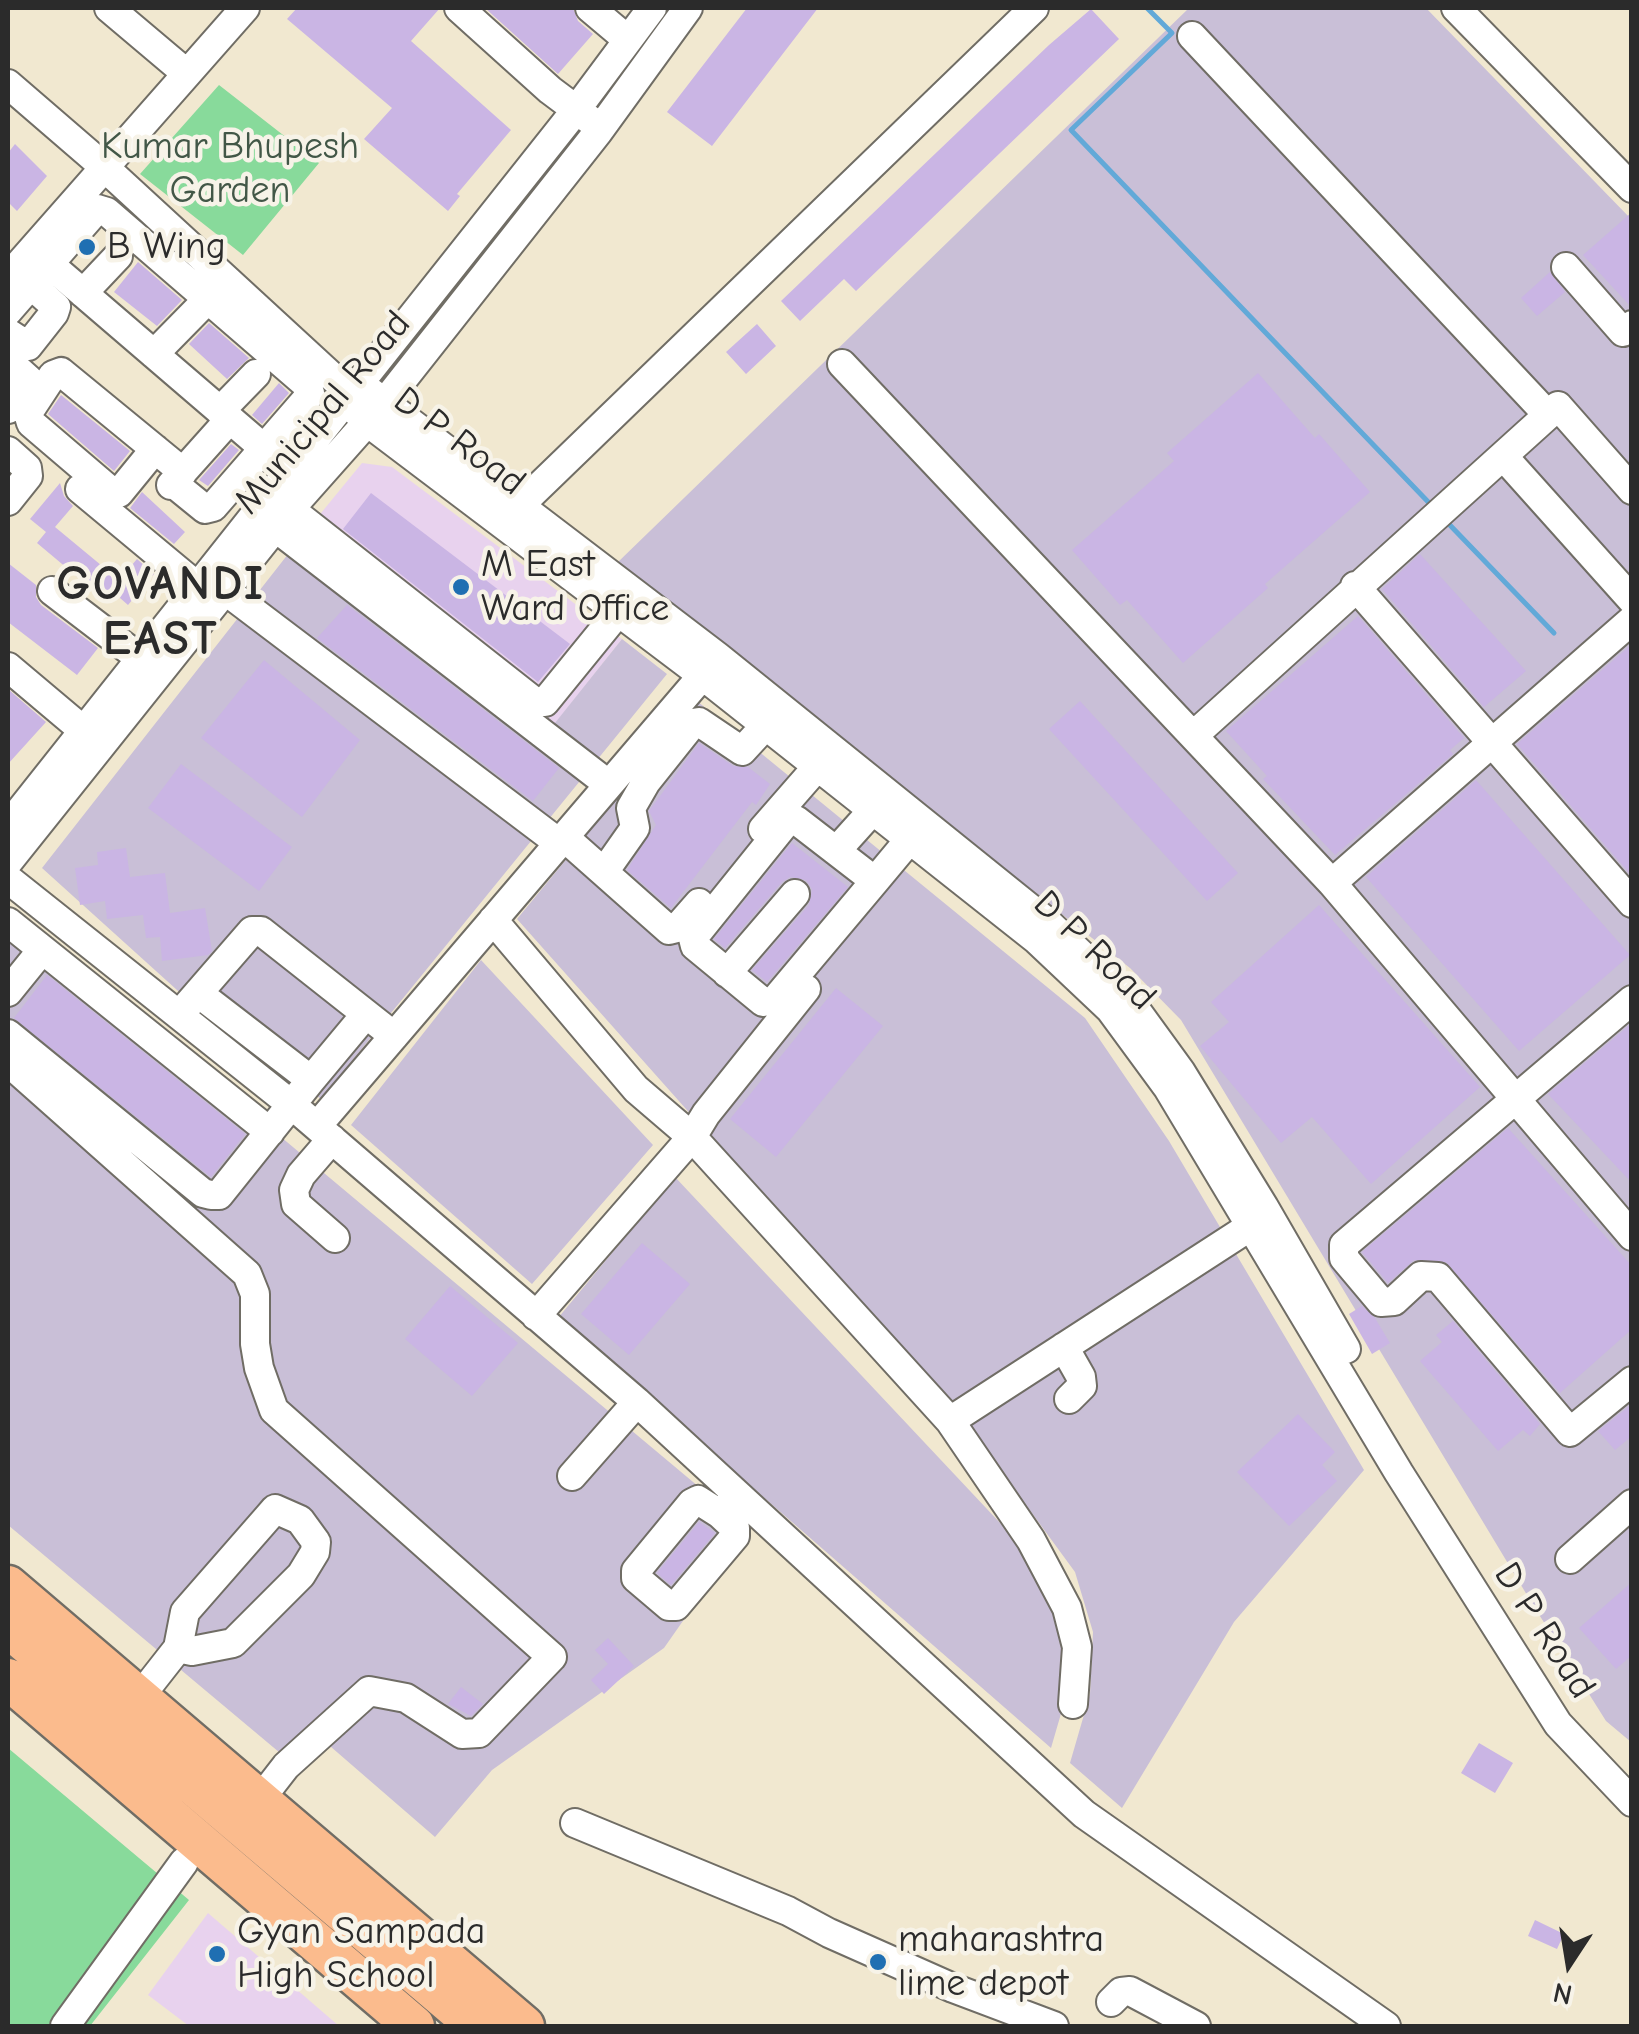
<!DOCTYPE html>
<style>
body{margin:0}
#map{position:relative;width:1639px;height:2034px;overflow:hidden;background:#f1e8d0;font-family:"Comic Neue",sans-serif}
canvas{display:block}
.frame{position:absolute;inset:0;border:10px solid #2b2b2b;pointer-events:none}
.north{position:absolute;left:1519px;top:1914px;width:100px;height:100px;-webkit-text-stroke:8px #f7f3e8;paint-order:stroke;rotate:192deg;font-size:28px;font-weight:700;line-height:40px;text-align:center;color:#2b2b2b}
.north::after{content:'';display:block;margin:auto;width:35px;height:45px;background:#2b2b2b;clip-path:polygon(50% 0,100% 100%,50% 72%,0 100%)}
</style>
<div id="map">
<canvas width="1639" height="2034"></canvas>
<div class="frame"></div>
<div class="north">N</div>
</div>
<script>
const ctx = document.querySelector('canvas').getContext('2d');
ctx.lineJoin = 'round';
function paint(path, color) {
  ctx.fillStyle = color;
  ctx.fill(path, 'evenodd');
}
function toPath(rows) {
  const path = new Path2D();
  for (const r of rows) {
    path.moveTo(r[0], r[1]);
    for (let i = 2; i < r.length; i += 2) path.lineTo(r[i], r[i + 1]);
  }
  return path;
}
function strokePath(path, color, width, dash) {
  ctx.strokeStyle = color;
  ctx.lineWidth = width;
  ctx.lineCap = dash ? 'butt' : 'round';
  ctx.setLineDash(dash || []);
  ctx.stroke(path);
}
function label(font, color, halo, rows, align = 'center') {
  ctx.font = font + ' "Comic Neue",sans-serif';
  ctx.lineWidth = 9;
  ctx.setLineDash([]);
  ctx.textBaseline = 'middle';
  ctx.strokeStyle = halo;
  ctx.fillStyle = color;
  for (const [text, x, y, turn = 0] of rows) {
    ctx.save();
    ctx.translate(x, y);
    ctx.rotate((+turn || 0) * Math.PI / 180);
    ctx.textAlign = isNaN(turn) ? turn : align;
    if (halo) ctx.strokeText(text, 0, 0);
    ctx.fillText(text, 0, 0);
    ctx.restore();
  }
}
paint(toPath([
 [362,463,392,467,622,639,551,729,303,535],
 [208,1913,339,2026,189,2026,148,1995]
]), '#e8d2ee');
paint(toPath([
 [1189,8,1426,8,1631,219,1631,1742,1606,1721,1533,1605,1181,1020,1130,968,617,563],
 [303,535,551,728,622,639,667,674,321,1099,177,990,42,868],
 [697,701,1085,1018,1169,1141,1364,1470,1234,1622,1122,1808,1070,1763,1090,1694,1093,1632,1075,1572,968,1426,517,919],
 [17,916,748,1528,664,1648,492,1770,435,1837,323,1740,298,1768,8,1525,8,917],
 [481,960,653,1145,532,1284,351,1125],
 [675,1177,1049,1575,1067,1627,1067,1693,1051,1748,558,1318]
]), '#c9bfd7');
paint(toPath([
 [219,85,319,163,243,255,140,174],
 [8,1748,189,1900,90,2026,8,2026]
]), '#88da9b');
strokePath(toPath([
 [1147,8,1172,33,1071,130,1434,508],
 [1445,520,1554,633]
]), '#62a9d8', 5);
paint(toPath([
 [297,8,440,8,411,41,511,130,457,194,460,196,448,211,364,139,392,108,287,19],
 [485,8,573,8,578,21,593,34,558,74],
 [747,8,818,8,712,146,667,112],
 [1091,9,1119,39,856,291,844,279,800,321,781,301,1049,45],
 [15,144,47,176,17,211,8,202,8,153],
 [1632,212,1632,308,1583,255],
 [138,262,182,300,157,326,114,292],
 [1550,272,1565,292,1537,316,1521,298],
 [209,323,249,358,227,379,189,344],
 [757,324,776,346,746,374,726,352],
 [1258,373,1315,438,1319,434,1370,492,1265,584,1268,588,1183,663,1127,600,1120,605,1072,550,1174,461,1167,453],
 [279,383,289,393,262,424,252,415],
 [61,395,130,451,114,471,48,414],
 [231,444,239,450,208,486,199,480],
 [60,483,64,496,73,506,55,527,119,580,137,559,154,574,128,605,112,591,105,600,37,543,46,532,30,519],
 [142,492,185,532,174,544,130,508],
 [371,493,570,644,538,682,343,529],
 [1420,554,1526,671,1484,707,1382,589],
 [8,563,36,585,36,597,41,605,98,648,77,675,8,622],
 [347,605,559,768,533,801,317,638],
 [1358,616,1464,738,1450,750,1453,754,1335,855,1263,779,1267,776,1226,731],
 [1632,644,1632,876,1517,744],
 [264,660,360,740,302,817,201,738],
 [8,689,46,722,8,764],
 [1080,701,1238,873,1207,901,1049,729],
 [699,743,733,766,748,767,770,784,756,805,752,802,671,908,627,870,656,825,649,811],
 [181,764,292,847,259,891,148,808],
 [1476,780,1630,955,1519,1051,1366,877],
 [792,843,848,887,767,982,752,970,809,905,812,889,806,880,790,877,782,882,725,948,714,939],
 [126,848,130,877,165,873,170,913,205,908,212,951,208,955,162,961,160,937,146,938,143,915,107,919,105,901,80,905,75,868,98,865,97,852],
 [1319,905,1480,1087,1371,1184,1312,1117,1281,1143,1200,1046,1229,1022,1211,1002],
 [47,975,245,1134,211,1177,14,1018],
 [836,988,883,1026,776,1157,730,1119],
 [1632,1023,1632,1183,1548,1094],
 [1508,1128,1632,1266,1632,1329,1560,1393,1446,1262,1414,1260,1388,1283,1362,1252],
 [642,1243,690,1284,629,1355,581,1314],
 [450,1286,518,1343,472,1396,405,1339],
 [1362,1306,1375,1318,1390,1343,1372,1354,1349,1314],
 [1453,1321,1540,1424,1530,1436,1523,1430,1498,1451,1420,1361,1442,1342,1436,1335],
 [1632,1404,1632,1436,1615,1450,1598,1431],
 [1298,1414,1335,1452,1322,1465,1337,1481,1289,1526,1237,1472],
 [699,1522,715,1533,671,1585,657,1573],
 [1632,1582,1632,1655,1616,1669,1579,1628],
 [608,1638,634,1666,604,1694,591,1680,608,1664,595,1650],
 [461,1687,483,1704,471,1716,448,1704],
 [1479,1743,1513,1763,1495,1793,1461,1773],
 [1535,1920,1564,1934,1557,1949,1528,1936]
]), '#cab5e4');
const minor = toPath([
 [109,8,186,73],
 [459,8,550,90,590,120],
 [590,8,628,40],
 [1456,8,1632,188],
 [1192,36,1548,415],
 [8,84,103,166,340,384,346,401,366,421,702,675,1037,940,1110,1009,1168,1088,1399,1473,1558,1724,1632,1802],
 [48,263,274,457],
 [1566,267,1623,332,1632,325],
 [8,277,245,8],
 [83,293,118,256],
 [8,311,97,209,107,212,306,384,310,393,306,400,213,507,205,509,173,483],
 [8,333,28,346,54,313,56,307,30,284],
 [154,354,208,299],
 [8,361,28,379,8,409],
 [842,364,1332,883,1632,1236],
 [340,384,360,384,718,657,1047,922,1128,999,1181,1072,1264,1207,1346,1349],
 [220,411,256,374],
 [155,449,119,493,113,493,31,423,28,413,53,375,61,372,183,472],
 [8,451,27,468,28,476,8,501],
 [1503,456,1632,600],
 [171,485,230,419],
 [80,489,198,587],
 [277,499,535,702,545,702,619,611],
 [519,506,1034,8],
 [276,528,608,784],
 [1355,586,1632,903],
 [52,591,141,659],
 [226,591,559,843],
 [8,667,84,731],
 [1194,735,1558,406,1632,490],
 [8,826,576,110,652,8],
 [763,829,818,766],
 [564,837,669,930,677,928,699,903],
 [837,850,873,810],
 [8,862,290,509,385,402,598,132,688,8],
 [604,872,635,828,631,808,646,782,693,723,699,722,742,751,766,725],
 [8,879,292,1105,637,1402,1084,1814,1386,2026],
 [875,881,796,820,788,820,693,938,695,946,763,1002,775,1000,875,881,910,839],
 [1332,883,1632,620],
 [493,920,636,1089,692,1137,950,1421,1031,1540,1067,1608,1077,1647,1073,1704],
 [8,922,270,1132],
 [727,973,795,894],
 [8,992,42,950],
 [198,993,311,1080,366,1014],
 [1632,1000,1344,1245,1344,1258,1381,1302,1394,1301,1421,1276,1438,1277,1570,1432,1632,1381],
 [179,1015,252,931,261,931,394,1036],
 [8,1034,203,1193,211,1195,219,1195,311,1080],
 [8,1062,247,1274,255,1294,255,1344,259,1368,274,1410,552,1657,479,1733,462,1734,406,1698,369,1691,286,1766,258,1802],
 [317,1126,714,662],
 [332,1139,301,1175,294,1190,296,1204,335,1238],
 [536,1316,692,1137,706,1114,806,989],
 [1064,1347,1081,1377,1082,1386,1069,1399],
 [950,1421,1251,1226],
 [572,1476,637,1402],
 [720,1514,698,1500,692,1503,636,1571,636,1578,669,1606,676,1606,735,1536,735,1528,720,1514,737,1496],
 [1570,1559,1632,1504],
 [138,1699,178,1648,185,1612,269,1516,275,1509,300,1520,316,1542,315,1552,301,1575,233,1643,192,1651,178,1648],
 [575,1823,788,1911,829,1933,953,1988,1054,2026],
 [1111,2002,1121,1992,1130,1991,1196,2026],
 [65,2026,184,1862]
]);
const highway = toPath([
 [8,1586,524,2026],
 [8,1627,477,2026],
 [8,1679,414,2026]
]);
strokePath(minor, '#706d65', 32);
strokePath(highway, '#706d65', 45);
strokePath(minor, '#fff', 28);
strokePath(highway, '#fbbb8d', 40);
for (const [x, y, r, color] of [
 [87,247,10,"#1f6fb2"],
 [461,587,10,"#1f6fb2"],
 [217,1954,10,"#1f6fb2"],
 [878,1962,10,"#1f6fb2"]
]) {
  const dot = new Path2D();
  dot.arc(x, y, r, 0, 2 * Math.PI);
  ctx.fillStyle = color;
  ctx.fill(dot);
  strokePath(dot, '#f7f3e8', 4);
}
label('38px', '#425747', '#f7f3e8', [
 ["Kumar Bhupesh",230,147],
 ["Garden",230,191]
]);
label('38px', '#2b2b2b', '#f7f3e8', [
 ["B Wing",107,247],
 ["M East",481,565],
 ["Ward Office",481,609],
 ["Gyan Sampada",237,1932],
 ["High School",237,1976],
 ["maharashtra",898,1940],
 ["lime depot",898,1984]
], 'left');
label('38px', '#2b2b2b', '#f7f3e8', [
 ["Municipal Road",323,413,-50],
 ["D P Road",459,442,37],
 ["D P Road",1094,951,44],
 ["D P Road",1544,1631,57]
]);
ctx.letterSpacing = '2.5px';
label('bold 48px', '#2b2b2b', '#f7f3e8', [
 ["GOVANDI",161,585],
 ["EAST",161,640]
]);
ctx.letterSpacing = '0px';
</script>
